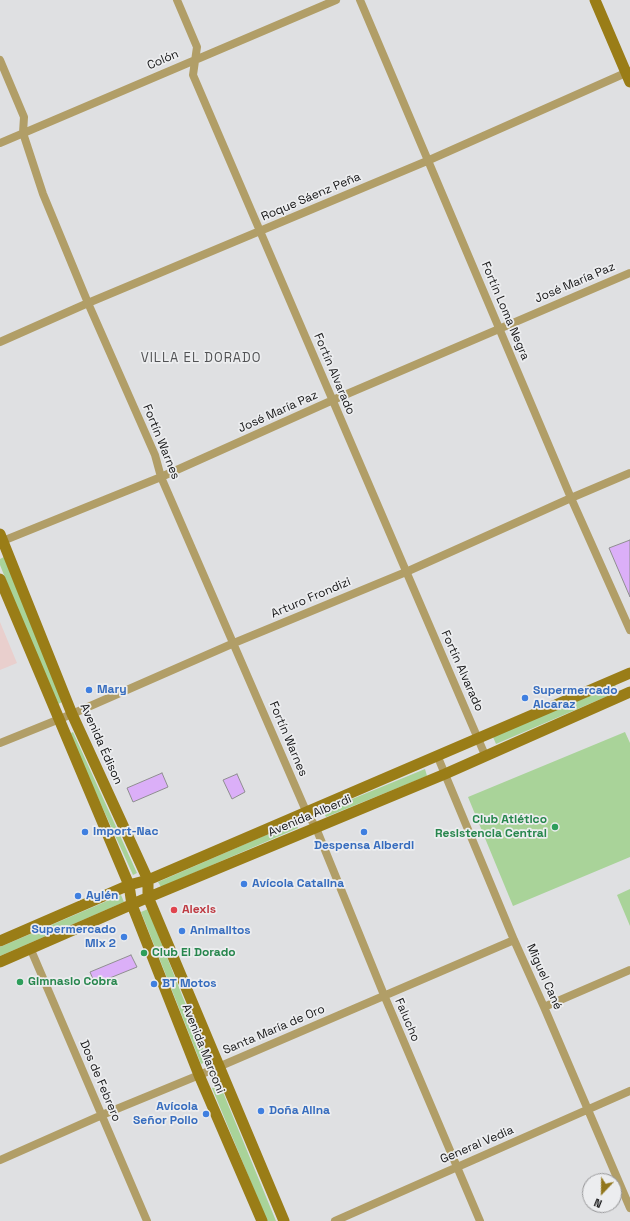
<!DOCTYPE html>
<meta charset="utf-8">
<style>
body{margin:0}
#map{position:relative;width:630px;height:1221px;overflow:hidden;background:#dfe0e2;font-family:"Space Grotesk",sans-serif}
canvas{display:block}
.north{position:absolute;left:582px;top:1173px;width:40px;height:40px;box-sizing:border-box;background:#ecedef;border:1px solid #969698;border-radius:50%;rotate:202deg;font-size:11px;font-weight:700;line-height:16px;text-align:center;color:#141415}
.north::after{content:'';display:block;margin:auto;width:14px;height:18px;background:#92771d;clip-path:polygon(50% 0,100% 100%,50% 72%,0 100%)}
</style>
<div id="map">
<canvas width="630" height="1221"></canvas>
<div class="north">N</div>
</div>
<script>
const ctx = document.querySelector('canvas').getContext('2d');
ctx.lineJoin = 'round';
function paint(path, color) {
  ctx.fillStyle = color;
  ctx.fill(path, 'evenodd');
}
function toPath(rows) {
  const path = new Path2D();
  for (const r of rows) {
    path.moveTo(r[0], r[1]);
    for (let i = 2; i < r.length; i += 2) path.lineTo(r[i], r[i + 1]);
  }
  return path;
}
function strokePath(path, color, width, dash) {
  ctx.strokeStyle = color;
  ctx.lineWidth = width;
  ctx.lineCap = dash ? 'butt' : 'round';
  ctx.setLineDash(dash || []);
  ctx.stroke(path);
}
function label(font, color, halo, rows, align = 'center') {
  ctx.font = font + ' "Space Grotesk",sans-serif';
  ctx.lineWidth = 3.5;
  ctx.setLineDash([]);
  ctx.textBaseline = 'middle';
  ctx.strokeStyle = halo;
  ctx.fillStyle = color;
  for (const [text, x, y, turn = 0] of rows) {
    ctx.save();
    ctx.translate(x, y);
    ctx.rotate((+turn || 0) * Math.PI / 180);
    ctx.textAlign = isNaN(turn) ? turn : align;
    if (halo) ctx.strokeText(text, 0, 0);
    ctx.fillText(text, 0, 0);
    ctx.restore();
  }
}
paint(toPath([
 [0,622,17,663,0,670]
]), '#e9cfcd');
paint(toPath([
 [4,557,62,702,56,705,0,565,0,559],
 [615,684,617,692,496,744,493,737],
 [73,732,137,873,133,875,69,734],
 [625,732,630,743,630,857,513,906,468,797],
 [425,769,427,776,326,817,323,811],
 [296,822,298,828,161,887,158,882],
 [630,889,630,926,617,895],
 [121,895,124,902,0,956,0,947],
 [148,909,208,1061,201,1064,141,912],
 [220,1085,276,1221,267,1221,212,1088]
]), '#a9d399');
const building = toPath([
 [630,540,630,597,609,548,630,540],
 [162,773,168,787,133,802,127,788,162,773],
 [237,774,245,792,232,799,223,780,237,774],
 [131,955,137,967,95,984,90,972,131,955]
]);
paint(building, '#dbaff8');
strokePath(building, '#8f8e90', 1);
strokePath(toPath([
 [177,0,197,47,193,75,485,755],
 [360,0,571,498,630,630],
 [0,60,24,117,23,133,43,194,88,303,155,455,161,477,306,811,316,828,384,995,480,1221],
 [0,143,336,0],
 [0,342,88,303,427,161,630,71],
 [0,542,161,477,333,400,630,273],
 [0,743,72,714,234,643,406,572,571,498,630,473],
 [437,755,514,940,544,1007,630,1208],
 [31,950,147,1221],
 [544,1007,630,970],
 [0,1160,102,1115,209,1071,514,940],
 [335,1221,630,1091]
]), '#b19e67', 8);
strokePath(toPath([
 [595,0,630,82],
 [0,534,72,714,148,880,148,897,284,1221],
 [0,579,129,885,132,905,199,1075,262,1221],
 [0,941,129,885,148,880,630,673],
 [0,962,142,900,445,774,630,692]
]), '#9a7d17', 11);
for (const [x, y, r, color] of [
 [89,690,4,"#3f7fe0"],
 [525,698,4,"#3f7fe0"],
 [555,827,4,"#2e9e5b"],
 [85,832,4,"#3f7fe0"],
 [364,832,4,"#3f7fe0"],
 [244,884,4,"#3f7fe0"],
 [78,896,4,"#3f7fe0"],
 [174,910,4,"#e0444e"],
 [182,931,4,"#3f7fe0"],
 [124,937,4,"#3f7fe0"],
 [144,953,4,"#2e9e5b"],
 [20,982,4,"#2e9e5b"],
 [154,984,4,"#3f7fe0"],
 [261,1111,4,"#3f7fe0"],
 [206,1114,4,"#3f7fe0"]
]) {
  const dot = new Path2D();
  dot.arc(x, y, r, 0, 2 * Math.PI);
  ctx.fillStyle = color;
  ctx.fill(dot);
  strokePath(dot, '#ecedef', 1.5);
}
label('12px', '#141415', '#ecedef', [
 ["Colón",163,60,-23],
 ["Roque Sáenz Peña",311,197,-23],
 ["José María Paz",575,283,-23],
 ["Fortín Loma Negra",505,311,67],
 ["Fortín Alvarado",334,374,67],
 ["José María Paz",278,412,-24],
 ["Fortín Warnes",161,442,68],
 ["Arturo Frondizi",311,598,-23],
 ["Fortín Alvarado",462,671,66],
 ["Fortín Warnes",288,739,67],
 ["Avenida Édison",101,744,66],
 ["Avenida Alberdi",310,816,-23],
 ["Miguel Cané",544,977,66],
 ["Falucho",407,1020,67],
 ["Santa María de Oro",274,1030,-23],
 ["Avenida Marconi",203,1049,68],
 ["Dos de Febrero",100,1081,67],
 ["General Vedia",477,1145,-23]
]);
label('bold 12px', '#366cbe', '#ecedef', [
 ["Mary",97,690],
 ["Supermercado",533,691],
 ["Alcaraz",533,705],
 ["Import-Nac",93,832],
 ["Despensa Alberdi",364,846,"center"],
 ["Avícola Catalina",252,884],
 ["Aylén",86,896],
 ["Supermercado",116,930,"right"],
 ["Mix 2",116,944,"right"],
 ["Animalitos",190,931],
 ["BT Motos",162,984],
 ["Avícola",198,1107,"right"],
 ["Señor Pollo",198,1121,"right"],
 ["Doña Alina",269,1111]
], 'left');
label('bold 12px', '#27864d', '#ecedef', [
 ["Club Atlético",547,820,"right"],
 ["Resistencia Central",547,834,"right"],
 ["Club El Dorado",152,953],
 ["Gimnasio Cobra",28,982]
], 'left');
label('bold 12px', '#be3a42', '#ecedef', [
 ["Alexis",182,910]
], 'left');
ctx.letterSpacing = '1px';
label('13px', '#515254', '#ecedef', [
 ["VILLA EL DORADO",201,358]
]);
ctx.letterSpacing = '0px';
</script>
